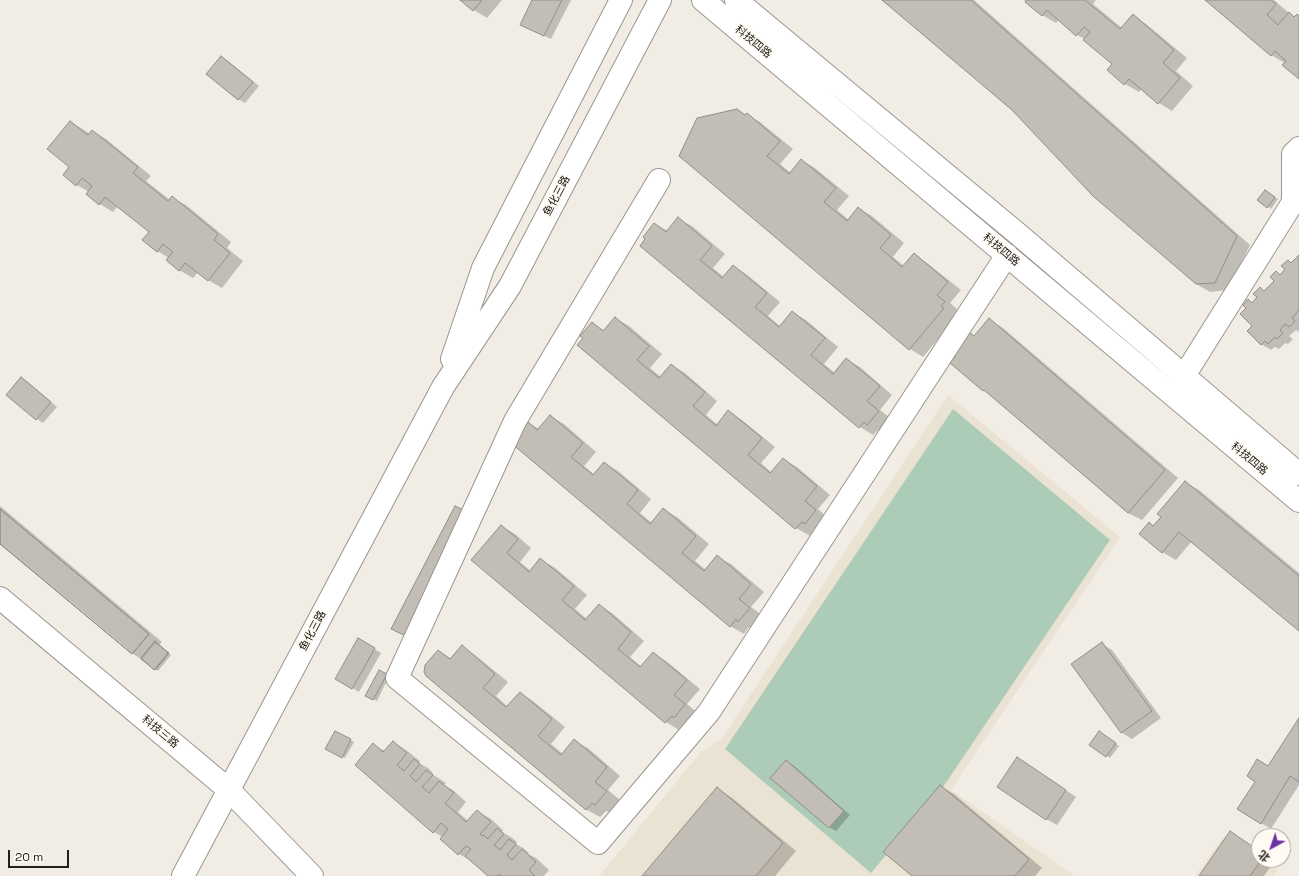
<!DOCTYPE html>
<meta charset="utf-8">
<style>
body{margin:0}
#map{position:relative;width:1299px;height:876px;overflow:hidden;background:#f1ede5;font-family:"Space Grotesk","Noto Sans SC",sans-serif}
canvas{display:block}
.north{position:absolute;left:1251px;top:828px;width:40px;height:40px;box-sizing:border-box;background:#fffbf2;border:1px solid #a7a39d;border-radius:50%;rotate:220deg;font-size:11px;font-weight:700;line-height:16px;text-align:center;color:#22201d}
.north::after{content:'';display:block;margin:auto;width:14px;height:18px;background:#6b31a7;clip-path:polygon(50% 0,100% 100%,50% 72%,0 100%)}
.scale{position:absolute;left:8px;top:850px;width:61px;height:18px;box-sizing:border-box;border:2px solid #22201d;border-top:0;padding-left:5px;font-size:12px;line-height:14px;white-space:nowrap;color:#22201d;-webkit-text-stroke:3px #fffbf2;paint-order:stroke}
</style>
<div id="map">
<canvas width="1299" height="876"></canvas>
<div class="north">北</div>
<div class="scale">20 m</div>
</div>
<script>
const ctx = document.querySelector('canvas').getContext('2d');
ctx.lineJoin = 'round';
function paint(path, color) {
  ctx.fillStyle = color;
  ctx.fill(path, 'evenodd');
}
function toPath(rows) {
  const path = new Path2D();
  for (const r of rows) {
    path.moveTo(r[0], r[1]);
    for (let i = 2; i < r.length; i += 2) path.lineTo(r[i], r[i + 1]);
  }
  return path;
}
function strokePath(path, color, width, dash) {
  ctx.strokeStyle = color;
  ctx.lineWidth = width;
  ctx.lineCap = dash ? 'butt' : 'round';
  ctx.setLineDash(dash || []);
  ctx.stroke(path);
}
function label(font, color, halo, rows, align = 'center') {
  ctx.font = font + ' "Space Grotesk","Noto Sans SC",sans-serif';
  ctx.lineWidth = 3.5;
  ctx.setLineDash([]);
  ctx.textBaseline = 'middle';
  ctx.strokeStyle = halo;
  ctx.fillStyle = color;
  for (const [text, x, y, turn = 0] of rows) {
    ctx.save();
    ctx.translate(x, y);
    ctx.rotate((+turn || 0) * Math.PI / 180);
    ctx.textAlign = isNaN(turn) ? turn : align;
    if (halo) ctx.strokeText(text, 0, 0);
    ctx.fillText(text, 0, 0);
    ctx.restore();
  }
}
paint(toPath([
 [948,395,1120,537,951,790,1075,876,599,876,700,753,722,738],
 [1224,836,1259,858,1259,860,1262,860,1277,870,1274,876,1195,876]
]), '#eae3d4');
paint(toPath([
 [953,409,1110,540,943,787,871,873,725,749]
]), '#adccb7');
paint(toPath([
 [462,0,502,0,487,18,474,10],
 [534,0,571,0,551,39,528,28],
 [883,0,974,0,1250,245,1228,290,1210,292,1196,284,1013,109],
 [1028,0,1096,0,1093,4,1122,28,1133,16,1146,24,1187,58,1176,71,1193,86,1172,111,1159,103,1141,89,1139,92,1125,84,1108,70,1113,64,1085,39,1077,35,1059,20,1056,23,1042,15],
 [1206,0,1274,0,1289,13,1295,17,1299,16,1299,78,1285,63,1271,55],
 [221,57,228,61,259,86,245,103,238,99],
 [737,110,760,122,793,149,780,164,791,173,801,160,815,168,849,196,837,210,849,220,858,208,872,216,904,243,893,257,904,266,914,255,927,263,961,290,950,303,958,310,954,314,957,316,923,357,910,349,680,155],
 [71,122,90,134,92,131,106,139,151,176,146,181,170,200,172,198,186,205,231,242,227,248,243,261,222,288,208,280,198,272,193,278,179,270,169,258,157,251,150,232,118,206,113,212,100,204,89,192,77,185,70,167],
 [1268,193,1278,199,1271,209,1259,200],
 [678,219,692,226,725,254,713,268,724,277,733,266,746,274,780,302,768,316,780,326,792,312,806,320,838,347,824,364,835,373,846,359,860,367,892,395,880,410,892,419,881,432,878,430,873,435,860,427,641,246,655,224,668,231],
 [1299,257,1299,332,1296,330,1289,336,1293,339,1288,344,1285,343,1279,349,1275,347,1271,350,1261,344,1247,308,1249,300,1253,303,1258,297,1260,288,1265,291,1275,281,1276,272,1281,275,1286,269,1288,261,1292,263],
 [615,318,629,326,662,354,650,368,661,377,671,365,685,373,717,401,706,415,718,425,729,412,742,420,775,447,761,463,772,473,783,459,797,467,830,495,818,509,829,519,815,529,810,536,796,528,578,345,584,338,592,323,605,331],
 [989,320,1003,328,1178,478,1142,520,1128,513,993,396,983,390,957,355,967,332,975,336],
 [22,378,28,382,57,407,43,423,37,419],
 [550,416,564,424,596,452,584,466,595,475,605,463,618,471,651,499,640,513,652,523,663,509,677,517,709,544,695,561,706,570,717,557,731,564,764,592,751,607,763,616,753,629,749,627,744,634,730,626,526,421,539,429],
 [1185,482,1199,490,1299,573,1299,630,1192,541,1176,560,1162,552,1149,524,1154,527],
 [0,506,162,642,159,645,171,655,158,671,132,653,0,542],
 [501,526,515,534,531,548,520,562,531,571,540,560,554,567,587,595,575,609,587,619,599,605,612,613,644,641,630,657,642,667,653,653,666,661,700,689,687,704,698,713,679,730,666,722,472,560],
 [359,640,381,653,359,692,337,679],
 [1102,644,1112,650,1161,718,1132,739,1122,733,1072,665],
 [462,647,475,655,508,682,496,696,508,707,520,693,533,701,565,727,551,744,563,754,574,741,588,748,620,776,608,790,620,800,609,812,606,811,600,817,587,810,427,676,438,651,452,659],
 [379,671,389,676,377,701,367,696],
 [1299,719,1299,785,1271,829,1261,823,1269,767],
 [335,732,354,742,345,758,327,749],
 [1102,734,1119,746,1110,758,1091,745],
 [393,742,406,750,420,761,419,763,428,768,433,773,432,774,446,783,444,785,453,790,466,802,458,812,468,821,477,811,491,819,503,830,502,832,511,837,517,842,516,844,523,848,529,853,528,854,536,858,549,870,544,876,490,876,473,862,459,854,441,839,443,837,434,832,373,745,385,751],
 [1018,758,1076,797,1057,825,1046,819],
 [786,761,793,765,850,815,836,831,829,827],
 [940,786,954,794,1042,868,1035,876,914,876],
 [717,789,731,797,796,851,775,876,643,876],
 [1259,851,1259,860,1272,860,1274,861,1264,876,1200,876]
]), '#0003');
const building = toPath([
 [460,0,482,0,473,11,460,0],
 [532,0,562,0,544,36,520,25,532,0],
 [882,0,971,0,1237,236,1215,283,1196,284,1093,196,1012,110,882,0],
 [1026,0,1085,0,1120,29,1133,14,1174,50,1163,63,1180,78,1158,104,1129,79,1124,85,1107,70,1112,64,1083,40,1090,32,1084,27,1076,36,1047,10,1042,16,1025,2,1026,0],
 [1205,0,1271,0,1276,4,1267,15,1278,25,1289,12,1294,17,1297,14,1299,16,1299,31,1298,32,1299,34,1299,79,1282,65,1286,61,1275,51,1271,56,1205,0],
 [221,56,253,82,238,100,206,74,221,56],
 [737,109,745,115,747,113,780,141,767,156,789,174,801,159,836,188,824,202,847,221,858,207,891,235,880,248,902,267,914,253,948,282,937,295,945,302,941,306,944,308,909,350,679,156,697,118,737,109],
 [70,121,88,135,92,130,138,167,133,173,168,201,172,196,218,234,214,240,230,253,208,281,185,263,179,271,166,260,173,252,163,244,157,252,142,240,149,232,105,197,99,205,86,194,92,186,82,178,76,186,63,175,69,167,47,149,70,121],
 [1265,190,1275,197,1267,208,1257,200,1265,190],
 [678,217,712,246,700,260,722,278,733,265,767,293,755,307,779,327,792,311,825,338,811,355,833,374,846,358,880,386,867,401,879,411,867,425,864,422,859,428,640,246,645,239,643,237,654,223,666,232,678,217],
 [1299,255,1299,310,1292,318,1295,321,1289,327,1285,324,1280,330,1283,333,1277,339,1275,337,1268,344,1265,341,1261,345,1247,331,1252,326,1240,314,1246,308,1243,305,1248,299,1252,303,1257,297,1253,294,1260,287,1264,291,1274,281,1270,277,1276,271,1280,275,1285,269,1281,266,1288,260,1291,263,1299,255],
 [615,317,649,346,637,360,659,378,671,364,705,392,693,406,716,426,728,410,762,438,748,455,770,473,783,458,817,486,805,501,816,510,805,524,802,522,795,529,577,345,583,338,580,336,592,322,603,331,615,317],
 [989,318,1165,470,1128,513,984,390,983,391,950,363,956,355,950,350,967,330,974,336,989,318],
 [21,377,51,402,36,420,6,395,21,377],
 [550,415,583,443,571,457,593,475,604,462,638,490,627,504,650,524,663,508,696,536,682,553,704,571,717,555,751,584,739,599,750,608,738,622,736,619,730,627,511,443,526,420,537,430,550,415],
 [1185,481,1299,576,1299,631,1179,532,1162,553,1139,534,1149,522,1153,526,1161,517,1157,514,1185,481],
 [455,506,470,513,406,636,391,629,455,506],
 [0,509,149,634,132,654,0,544,0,509],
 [0,509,149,634,132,654,0,543,0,509],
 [501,525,518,539,507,553,529,572,540,558,574,586,562,600,585,620,599,604,631,632,618,649,640,667,653,652,687,680,674,695,685,704,674,718,672,716,665,723,471,560,501,525],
 [358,638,375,648,352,689,335,679,358,638],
 [155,641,168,653,154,670,141,658,155,641],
 [155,642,169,653,155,670,141,659,155,642],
 [1102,642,1152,711,1121,733,1071,664,1102,642],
 [462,645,495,674,483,688,506,707,520,692,552,719,538,736,561,755,574,739,607,767,595,782,607,791,595,805,592,803,586,810,426,676,424,672,425,665,438,650,450,659,462,645],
 [379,670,387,674,373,700,365,696,379,670],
 [1299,718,1299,782,1290,776,1261,824,1237,809,1255,782,1247,776,1257,759,1268,766,1299,718],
 [335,731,351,739,342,758,325,749,335,731],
 [1099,731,1116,743,1106,757,1089,745,1099,731],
 [393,741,407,753,397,765,404,771,414,759,420,764,410,776,416,782,426,770,433,775,422,787,429,793,439,781,454,793,445,803,466,822,477,810,491,822,480,834,482,836,484,835,488,839,497,828,504,834,494,845,500,850,509,839,516,844,507,855,512,860,522,849,536,862,529,870,535,876,501,876,499,874,497,876,488,876,465,856,471,849,466,846,458,855,440,839,448,829,441,823,433,833,355,765,373,743,383,752,393,741],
 [1017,757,1066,790,1046,820,997,787,1017,757],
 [786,760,844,811,829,828,770,778,786,760],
 [940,785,1029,859,1015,876,912,876,883,852,940,785],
 [717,787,783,843,756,876,642,876,717,787],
 [1230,831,1259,851,1259,860,1261,860,1250,876,1199,876,1230,831]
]);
paint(building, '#c2beb6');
strokePath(building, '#918e86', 1);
const minor = toPath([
 [703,0,1299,501],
 [736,0,1018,234,1299,474],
 [659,180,515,421,397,678,598,843,709,712,1007,255],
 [452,359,483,268,621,0],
 [1184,376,1293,202,1293,154,1299,148],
 [0,598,229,790,312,876],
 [183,876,443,387,510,286,660,0]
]);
strokePath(minor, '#9a968f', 24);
strokePath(minor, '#fff', 22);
label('11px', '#22201d', '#fffbf2', [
 ["科技四路",753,42,40],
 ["鱼化三路",557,196,-62],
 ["科技四路",1001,250,40],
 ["科技四路",1249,459,40],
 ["鱼化三路",313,631,-62],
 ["科技三路",160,732,40]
]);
</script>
